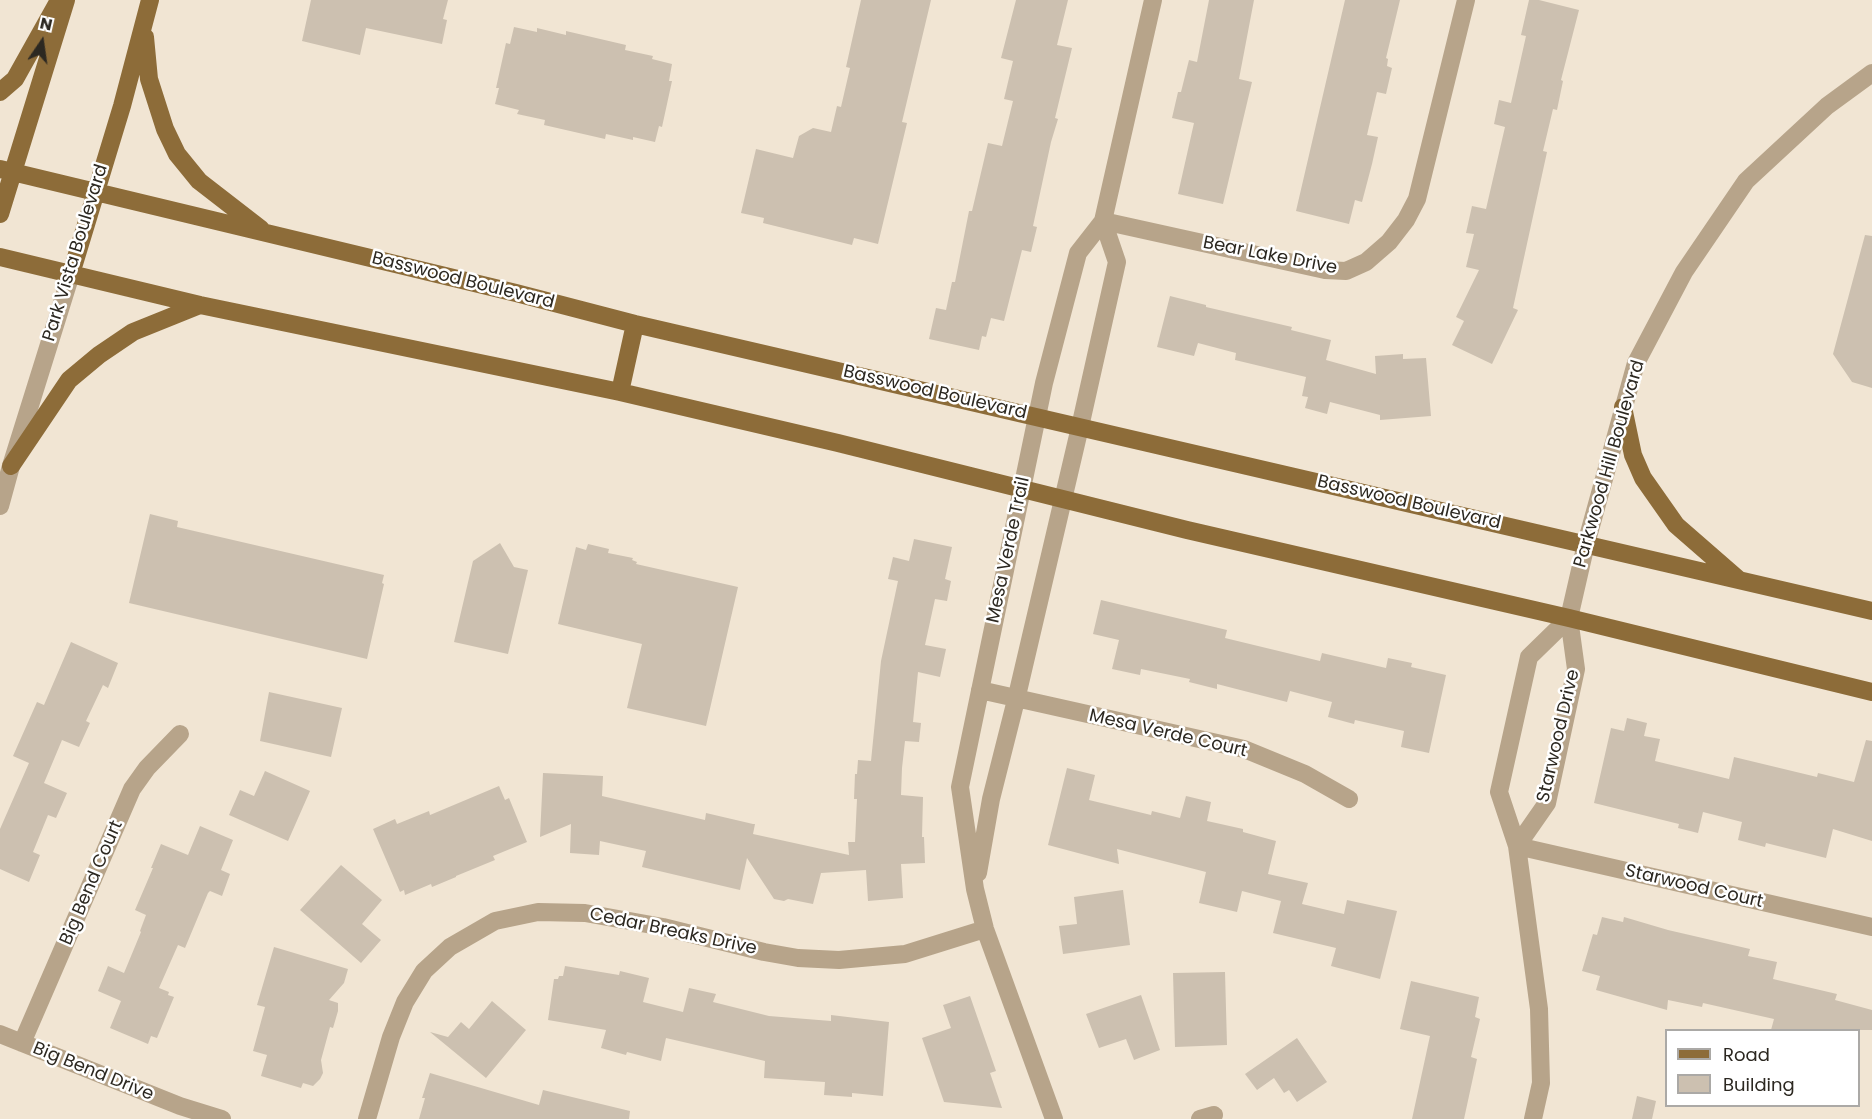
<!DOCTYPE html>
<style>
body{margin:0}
#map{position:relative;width:1872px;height:1119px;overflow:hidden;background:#f1e5d3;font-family:Poppins,sans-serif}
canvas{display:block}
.legend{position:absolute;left:1665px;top:1029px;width:195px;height:78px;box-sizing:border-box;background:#fff;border:2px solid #aba9a6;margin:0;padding:8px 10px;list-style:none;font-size:18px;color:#2c2821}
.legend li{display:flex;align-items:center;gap:12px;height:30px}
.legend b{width:30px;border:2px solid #aba9a6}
.north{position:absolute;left:12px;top:12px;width:60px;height:60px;-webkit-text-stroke:4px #fff;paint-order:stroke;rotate:13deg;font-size:16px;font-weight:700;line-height:24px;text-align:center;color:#2c2821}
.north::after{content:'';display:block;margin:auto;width:21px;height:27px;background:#2c2821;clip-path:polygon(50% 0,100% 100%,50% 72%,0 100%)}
</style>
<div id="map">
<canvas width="1872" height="1119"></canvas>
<ul class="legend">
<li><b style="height:8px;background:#8d6c39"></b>Road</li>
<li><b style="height:16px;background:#ccc0b0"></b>Building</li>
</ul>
<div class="north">N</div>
</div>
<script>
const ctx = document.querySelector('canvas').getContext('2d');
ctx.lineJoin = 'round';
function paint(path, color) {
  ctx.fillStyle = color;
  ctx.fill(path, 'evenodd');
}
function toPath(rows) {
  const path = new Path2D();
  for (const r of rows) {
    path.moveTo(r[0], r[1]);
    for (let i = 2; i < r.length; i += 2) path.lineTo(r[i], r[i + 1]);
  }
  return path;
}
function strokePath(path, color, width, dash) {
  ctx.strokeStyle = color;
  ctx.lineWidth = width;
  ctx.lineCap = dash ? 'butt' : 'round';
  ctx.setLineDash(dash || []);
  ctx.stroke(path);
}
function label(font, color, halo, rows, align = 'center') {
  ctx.font = font + ' Poppins,sans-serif';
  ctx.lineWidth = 5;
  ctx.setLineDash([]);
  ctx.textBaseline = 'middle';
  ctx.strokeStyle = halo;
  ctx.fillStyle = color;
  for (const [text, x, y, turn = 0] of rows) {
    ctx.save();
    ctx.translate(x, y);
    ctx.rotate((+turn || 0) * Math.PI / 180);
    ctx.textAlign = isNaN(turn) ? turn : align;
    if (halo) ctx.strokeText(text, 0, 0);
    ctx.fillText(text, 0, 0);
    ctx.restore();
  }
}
paint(toPath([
 [311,0,448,0,443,19,447,20,442,44,366,28,360,55,302,41],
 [861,0,931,0,902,122,907,123,878,244,854,238,852,245,763,223,764,218,741,213,756,149,793,158,799,136,813,128,831,132,837,106,841,107,850,68,846,67],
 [1016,0,1068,0,1057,45,1072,48,1055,118,1058,119,1051,142,1033,226,1037,227,1031,252,1022,250,1004,321,991,318,986,337,982,336,979,350,929,339,936,308,946,310,952,282,955,282,969,211,972,211,988,143,1002,146,1013,101,1004,99,1013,61,1001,58],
 [1209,0,1254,0,1239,79,1252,82,1223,204,1178,194,1194,123,1172,118,1178,92,1181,92,1189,60,1197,62],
 [1345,0,1400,0,1386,58,1388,59,1387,66,1392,68,1386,94,1377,92,1367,135,1378,137,1372,164,1362,202,1355,200,1349,224,1296,211],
 [1529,0,1539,0,1579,10,1561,80,1563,81,1557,110,1553,109,1543,151,1547,152,1513,308,1518,310,1492,364,1452,345,1464,321,1456,317,1479,270,1466,267,1474,234,1466,233,1472,206,1486,209,1505,127,1494,124,1499,100,1511,103,1526,36,1521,35],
 [514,27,537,32,537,28,566,35,566,31,626,45,625,50,653,56,652,59,672,64,669,81,672,81,662,127,659,126,655,142,633,137,633,140,606,134,605,139,544,125,545,120,517,114,519,110,495,104,499,88,496,88,506,43,510,44],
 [1865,235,1872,236,1872,388,1852,382,1833,354],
 [1170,296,1206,305,1206,307,1292,327,1291,330,1331,340,1326,360,1376,374,1375,356,1403,354,1403,359,1426,358,1431,416,1380,420,1380,415,1330,402,1327,414,1305,408,1308,397,1302,396,1306,377,1235,360,1236,353,1198,343,1194,356,1157,347],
 [150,514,178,521,177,527,384,575,382,583,384,584,367,659,129,603],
 [914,539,952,547,945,579,951,581,947,601,935,599,925,645,946,649,940,677,918,672,913,722,921,723,919,742,905,741,902,768,901,795,923,797,922,837,924,837,925,863,901,864,903,898,868,901,866,870,821,873,813,904,788,899,784,901,774,899,747,858,740,890,642,867,646,851,600,841,599,855,570,853,571,824,540,837,543,773,603,776,602,796,705,820,706,813,753,824,755,824,753,834,849,855,848,842,855,842,857,799,854,799,855,774,857,774,858,760,871,761,881,661,898,581,888,579,893,557,909,561],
 [500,543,514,567,528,570,508,654,454,642,473,561],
 [588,544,609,549,608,553,633,558,632,560,637,562,636,564,738,587,706,726,627,708,642,644,558,624,576,547,586,550],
 [1101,600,1227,630,1225,638,1320,661,1322,653,1386,668,1388,658,1412,663,1411,667,1446,675,1429,753,1401,747,1404,731,1355,720,1354,724,1328,717,1332,702,1290,691,1287,702,1217,684,1217,689,1189,682,1190,679,1141,669,1140,675,1112,669,1119,640,1093,634],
 [71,642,118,663,108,688,103,685,86,721,90,723,79,747,62,740,44,783,67,793,56,818,48,815,33,852,40,855,29,882,0,869,0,829,29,763,13,756,37,702,44,705],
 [269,692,342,708,331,757,260,741],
 [1627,718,1647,723,1644,736,1660,739,1655,761,1729,779,1734,757,1817,777,1818,773,1854,782,1866,740,1872,741,1872,841,1833,829,1826,858,1766,843,1765,847,1738,840,1742,822,1703,812,1698,833,1678,828,1679,824,1594,803,1611,728,1624,731],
 [1067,768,1095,775,1089,800,1151,815,1152,811,1180,818,1186,796,1211,802,1207,821,1243,829,1243,832,1276,841,1268,874,1308,883,1302,904,1344,914,1347,900,1397,911,1380,979,1331,966,1336,948,1273,933,1281,901,1242,891,1237,912,1199,903,1206,872,1117,849,1119,864,1048,845],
 [265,771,310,791,288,841,229,815,240,790,254,796],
 [499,786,505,800,509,798,527,842,493,856,495,860,456,876,456,877,432,887,431,884,405,895,404,890,400,892,373,829,395,819,397,824,429,811,430,815],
 [200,826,233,840,221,870,230,874,222,896,210,891,208,893,185,948,178,945,159,988,169,992,168,995,174,997,157,1038,151,1036,148,1044,110,1028,121,1001,98,991,108,966,124,973,141,932,140,931,146,915,135,910,153,868,151,868,161,844,188,855],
 [341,865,382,900,362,924,381,940,361,963,300,910],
 [1123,890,1130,945,1063,954,1059,926,1077,924,1074,897],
 [1602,917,1623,922,1624,917,1668,930,1750,949,1748,956,1777,962,1773,979,1837,994,1835,1000,1872,1010,1872,1030,1771,1030,1774,1019,1703,1003,1702,1007,1668,1000,1667,1010,1596,990,1600,976,1582,971,1593,934,1597,935],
 [274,947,348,969,344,983,329,1000,338,1003,338,1011,333,1028,330,1027,321,1060,323,1073,320,1079,313,1086,303,1083,301,1088,261,1076,267,1055,253,1051,265,1007,257,1005],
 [565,966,619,975,620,971,649,978,643,1002,683,1012,689,988,716,994,713,1002,769,1016,831,1021,831,1015,889,1022,883,1096,852,1093,852,1097,824,1095,825,1082,764,1078,765,1061,666,1038,661,1061,627,1052,626,1055,601,1048,606,1030,548,1020,554,979,558,979,559,976,563,976],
 [1225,972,1227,1045,1175,1047,1173,973],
 [1411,981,1479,997,1475,1017,1480,1019,1471,1057,1477,1059,1464,1119,1412,1119,1430,1036,1400,1029],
 [1141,995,1160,1050,1134,1060,1126,1039,1099,1048,1086,1014],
 [970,996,996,1071,990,1073,1002,1108,944,1102,922,1038,951,1028,943,1005],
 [492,1001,526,1030,486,1078,430,1032,448,1037,461,1022,469,1029],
 [1297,1038,1327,1082,1297,1102,1289,1090,1284,1093,1274,1078,1257,1090,1245,1074],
 [430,1073,539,1105,543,1090,630,1111,629,1119,419,1119,425,1098,422,1098],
 [1637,1096,1656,1101,1652,1119,1632,1119]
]), '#ccc0b0');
strokePath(toPath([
 [1103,221,1325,270,1346,271,1366,262,1389,242,1406,220,1417,199,1466,0],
 [0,506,11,466,71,274],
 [980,690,1244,749,1305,774,1349,799],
 [1517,846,1547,803,1576,669,1569,618,1586,544,1636,363,1684,272,1746,181,1827,106,1872,73],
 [1517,846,1872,927],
 [978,873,991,799,1016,700,1080,427,1117,262,1103,221],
 [0,1034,180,1106,222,1119],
 [22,1043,132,789,147,768,180,734],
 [367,1119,391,1037,405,1002,424,971,450,947,495,921,538,912,585,913,663,927,764,952,798,958,839,960,905,954,985,929],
 [1054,1119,985,929,975,889,960,787,1044,383,1078,253,1103,221,1153,0],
 [1200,1119,1214,1115],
 [1533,1119,1541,1083,1539,1009,1517,846,1499,792,1529,657,1569,618]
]), '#b7a48a', 18);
strokePath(toPath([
 [145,37,149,79,165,129,177,154,199,181,261,229],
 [0,92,15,79,58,2],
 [0,169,516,293,635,324,1872,611],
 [0,214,66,0],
 [0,257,200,305,620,392,838,443,1187,530,1569,618,1872,692],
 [71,274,122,106,150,0],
 [620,392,635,324],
 [1623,407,1633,455,1643,478,1676,525,1738,579],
 [11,466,69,380,99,355,133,332,200,305]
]), '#8d6c39', 18);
label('18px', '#2c2821', '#fff', [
 ["Park Vista Boulevard",76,253,-73],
 ["Bear Lake Drive",1270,256,11],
 ["Basswood Boulevard",463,281,14],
 ["Basswood Boulevard",935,393,13],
 ["Parkwood Hill Boulevard",1610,464,-74],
 ["Basswood Boulevard",1409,503,13],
 ["Mesa Verde Trail",1009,550,-78],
 ["Mesa Verde Court",1168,734,13],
 ["Starwood Drive",1559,736,-77],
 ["Big Bend Court",92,883,-67],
 ["Starwood Court",1694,887,13],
 ["Cedar Breaks Drive",673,932,12],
 ["Big Bend Drive",93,1072,22]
]);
</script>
